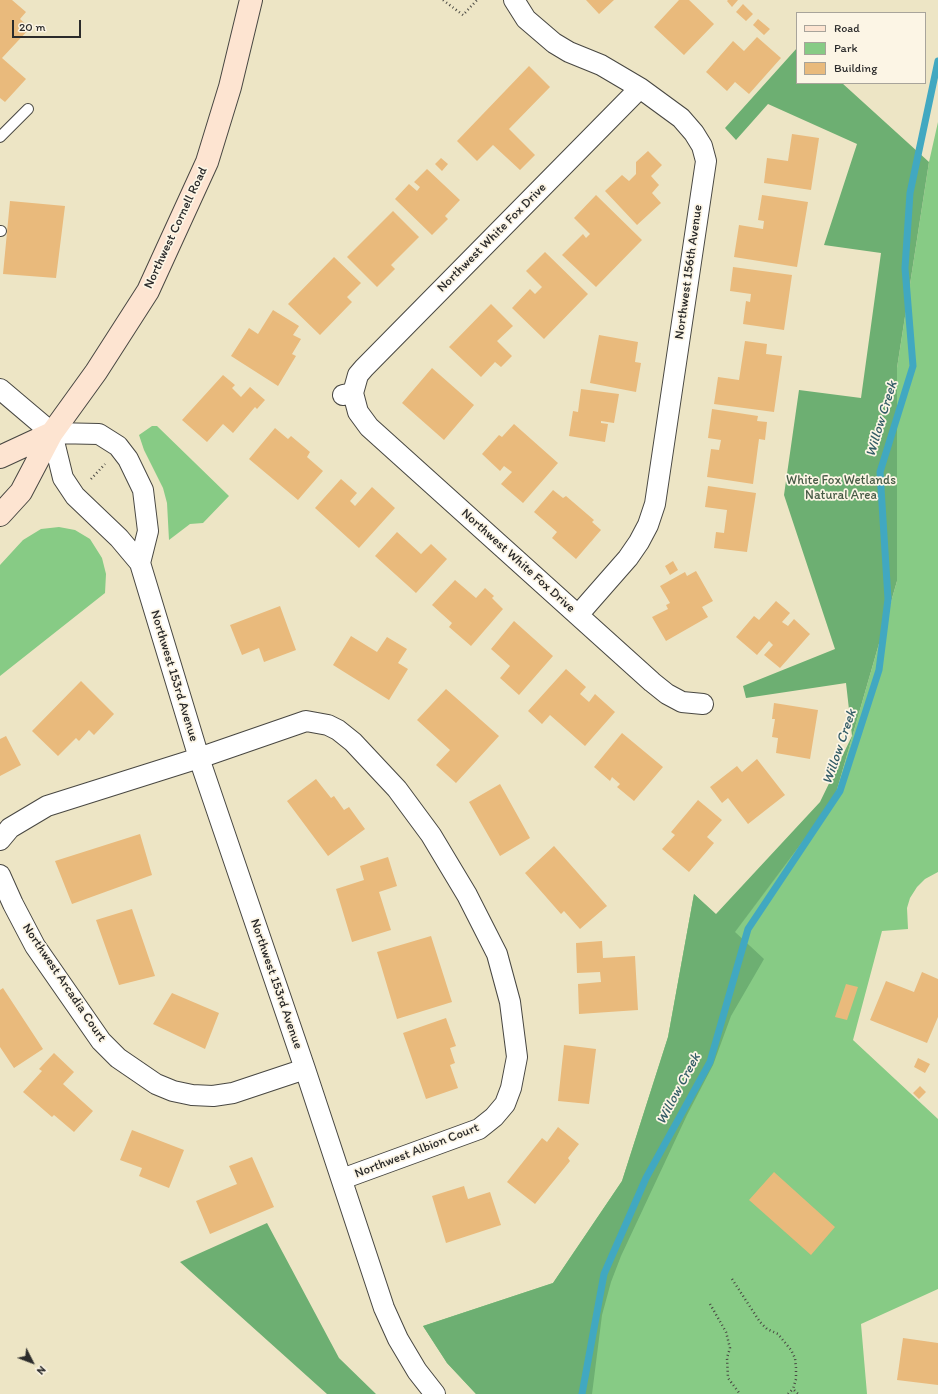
<!DOCTYPE html>
<style>
body{margin:0}
#map{position:relative;width:938px;height:1394px;overflow:hidden;background:#ede5c5;font-family:Itim,sans-serif}
canvas{display:block}
.legend{position:absolute;left:796px;top:12px;width:130px;height:72px;box-sizing:border-box;background:#fcf5e5;border:1px solid #a8a49b;margin:0;padding:5px 7px;list-style:none;font-size:12px;color:#2b2b2b}
.legend li{display:flex;align-items:center;gap:8px;height:20px}
.legend b{width:20px;border:1px solid #a8a49b}
.north{position:absolute;left:12px;top:1342px;width:40px;height:40px;-webkit-text-stroke:3px #fcf5e5;paint-order:stroke;rotate:132deg;font-size:11px;font-weight:700;line-height:16px;text-align:center;color:#2b2b2b}
.north::after{content:'';display:block;margin:auto;width:14px;height:18px;background:#2b2b2b;clip-path:polygon(50% 0,100% 100%,50% 72%,0 100%)}
.scale{position:absolute;left:12px;top:20px;width:69px;height:18px;box-sizing:border-box;border:2px solid #2b2b2b;border-top:0;padding-left:5px;font-size:12px;line-height:14px;white-space:nowrap;color:#2b2b2b;-webkit-text-stroke:3px #fcf5e5;paint-order:stroke}
</style>
<div id="map">
<canvas width="938" height="1394"></canvas>
<ul class="legend">
<li><b style="height:5px;background:#fde4d1"></b>Road</li>
<li><b style="height:11px;background:#87cb85"></b>Park</li>
<li><b style="height:11px;background:#e9ba7c"></b>Building</li>
</ul>
<div class="north">N</div>
<div class="scale">20 m</div>
</div>
<script>
const ctx = document.querySelector('canvas').getContext('2d');
ctx.lineJoin = 'round';
function paint(path, color) {
  ctx.fillStyle = color;
  ctx.fill(path, 'evenodd');
}
function toPath(rows) {
  const path = new Path2D();
  for (const r of rows) {
    path.moveTo(r[0], r[1]);
    for (let i = 2; i < r.length; i += 2) path.lineTo(r[i], r[i + 1]);
  }
  return path;
}
function strokePath(path, color, width, dash) {
  ctx.strokeStyle = color;
  ctx.lineWidth = width;
  ctx.lineCap = dash ? 'butt' : 'round';
  ctx.setLineDash(dash || []);
  ctx.stroke(path);
}
function label(font, color, halo, rows, align = 'center') {
  ctx.font = font + ' Itim,sans-serif';
  ctx.lineWidth = 3.5;
  ctx.setLineDash([]);
  ctx.textBaseline = 'middle';
  ctx.strokeStyle = halo;
  ctx.fillStyle = color;
  for (const [text, x, y, turn = 0] of rows) {
    ctx.save();
    ctx.translate(x, y);
    ctx.rotate((+turn || 0) * Math.PI / 180);
    ctx.textAlign = isNaN(turn) ? turn : align;
    if (halo) ctx.strokeText(text, 0, 0);
    ctx.fillText(text, 0, 0);
    ctx.restore();
  }
}
paint(toPath([
 [938,122,938,872,925,879,917,887,910,898,907,908,908,929,882,931,853,1040,938,1119,938,1289,861,1324,867,1394,476,1394,447,1363,423,1326,553,1283,622,1181,668,1037,694,894,734,932,834,800,897,581,897,368,929,162],
 [152,426,157,426,229,496,203,523,190,524,169,540,167,503,163,488,144,450,139,435],
 [59,527,75,530,90,539,102,558,106,574,105,593,0,676,0,565,23,540,41,529]
]), '#87cb85');
paint(toPath([
 [797,48,797,83,842,83,929,162,897,368,897,581,834,800,735,932,764,959,731,1016,713,1065,687,1115,621,1256,611,1282,602,1315,592,1394,476,1394,447,1363,423,1326,553,1283,622,1181,668,1037,694,894,716,914,820,802,852,736,846,683,746,698,743,686,835,649,784,495,799,390,861,398,881,253,824,245,857,144,768,104,736,140,725,128],
 [267,1223,339,1358,376,1394,327,1394,180,1262]
]), '#6daf72');
strokePath(toPath([
 [582,1394,604,1274,646,1178,710,1062,748,929,840,791,879,670,888,599,880,472,913,366,905,268,910,193,938,61]
]), '#41a8c1', 7);
paint(toPath([
 [0,0,12,0,26,12,20,19,30,28,2,58,26,79,5,102,0,98],
 [586,0,614,0,599,14],
 [679,0,689,0,714,24,684,55,654,27],
 [728,0,738,0,732,7,727,1],
 [743,4,753,14,746,21,736,12],
 [758,19,770,29,764,35,753,25],
 [757,37,781,58,749,94,735,82,727,91,706,72,733,41,744,51],
 [529,66,550,87,509,129,535,155,520,170,493,145,477,161,457,141],
 [792,134,819,138,811,190,764,183,767,158,788,161],
 [648,151,662,165,651,176,659,185,652,193,661,203,637,225,605,191,622,175,629,181,636,174,636,162],
 [441,158,448,164,442,171,435,164],
 [427,169,460,200,445,216,448,219,432,235,395,199,409,184,417,191,420,187,414,182],
 [596,195,642,240,596,287,562,255,583,234,586,238,590,234,574,218],
 [762,195,808,202,797,267,734,257,739,225,763,229,764,221,758,220],
 [10,201,65,206,56,278,3,274],
 [393,211,419,237,391,265,395,269,377,287,347,257],
 [545,252,588,294,544,339,512,308,530,289,535,294,542,287,526,271],
 [334,257,361,283,347,297,352,302,320,335,288,304],
 [733,267,792,275,784,330,743,324,746,301,750,302,751,294,730,291],
 [491,304,513,326,497,341,512,356,501,367,495,362,481,377,449,347],
 [273,310,299,326,293,335,301,339,292,354,296,356,278,386,231,356,249,328,258,334],
 [599,335,638,342,635,362,641,363,636,392,590,383],
 [745,341,767,344,766,354,782,356,774,412,714,404,718,377,739,380],
 [432,368,474,405,444,440,402,403],
 [223,375,235,385,232,388,241,397,250,387,265,400,257,409,255,407,233,433,223,424,207,442,182,420],
 [581,389,619,394,614,423,601,421,601,423,608,424,605,442,569,436,573,411,578,412],
 [712,409,758,416,757,421,767,422,765,440,759,439,753,484,707,477,711,449,719,450,721,440,708,438],
 [514,424,558,463,523,503,501,484,512,472,504,466,500,471,482,454,499,435,502,437],
 [275,428,288,439,291,436,310,452,307,457,323,471,298,500,249,459],
 [341,479,357,493,350,501,355,506,372,487,395,508,359,548,315,508],
 [708,486,756,493,747,552,714,548,716,532,724,533,727,510,705,507],
 [553,490,563,498,566,496,594,520,592,522,601,530,576,559,552,538,557,532,534,512],
 [397,532,421,554,431,544,447,559,416,593,375,556],
 [673,561,678,570,670,575,665,566],
 [696,571,713,601,702,607,708,617,666,641,652,617,668,609,666,605,670,603,660,586,685,572,687,576],
 [455,580,476,598,485,588,494,596,492,598,503,609,471,646,449,627,452,623,432,605],
 [776,601,790,613,782,622,788,626,794,619,810,634,780,668,764,655,773,645,769,641,757,655,736,637,754,616,759,620],
 [280,606,296,650,264,662,259,648,242,655,230,625],
 [514,621,553,656,519,695,500,678,510,666,491,649],
 [351,636,377,652,387,637,407,649,398,663,408,669,389,700,333,665],
 [566,669,586,687,580,694,589,702,595,694,615,712,585,746,550,715,542,724,528,711],
 [81,681,114,714,94,735,89,730,79,741,76,738,58,756,32,731],
 [446,689,499,736,456,783,436,765,450,750,417,720],
 [774,703,818,710,810,759,776,753,778,738,772,737,775,719,772,719],
 [622,733,663,767,634,801,617,787,620,784,612,777,610,781,594,767],
 [6,736,21,765,0,776,0,739],
 [757,759,785,795,748,824,728,798,722,803,710,787,737,766,742,772],
 [316,779,331,798,334,796,344,810,349,807,365,829,328,856,287,801],
 [500,784,530,838,500,856,469,802],
 [698,800,722,820,707,837,714,843,689,872,662,849,675,835,671,832],
 [140,834,152,875,72,904,55,861],
 [554,846,607,906,580,929,564,911,561,914,525,873],
 [388,857,397,886,379,892,391,930,352,942,336,889,364,880,360,866],
 [132,909,155,976,119,985,96,920],
 [431,936,452,1002,397,1019,377,952],
 [602,941,603,958,635,956,638,1010,579,1014,578,984,601,982,600,972,577,973,576,943],
 [922,972,938,979,938,1017,927,1043,870,1020,886,981,914,992],
 [846,984,858,987,847,1020,835,1017],
 [3,988,43,1049,14,1068,0,1047,0,990],
 [172,993,219,1013,205,1049,153,1024],
 [446,1018,456,1046,450,1048,455,1063,450,1065,458,1088,426,1099,403,1033],
 [564,1045,596,1049,589,1104,558,1101],
 [54,1053,74,1072,63,1084,93,1111,74,1132,54,1115,52,1117,23,1092,42,1071,39,1069],
 [918,1058,930,1064,925,1073,914,1067],
 [920,1086,926,1092,919,1099,913,1093],
 [558,1127,579,1144,568,1158,570,1161,535,1204,507,1182,542,1138,547,1142],
 [132,1130,184,1150,169,1188,139,1176,142,1168,120,1160],
 [252,1157,274,1207,210,1234,196,1201,237,1184,229,1166],
 [774,1172,835,1227,811,1255,749,1200],
 [464,1186,468,1199,490,1192,501,1225,446,1243,432,1196],
 [903,1338,938,1343,938,1385,897,1380]
]), '#e9ba7c');
const service = toPath([
 [0,137,28,109],
 [0,231,1,231]
]);
const minor = toPath([
 [514,0,526,19,554,43,569,52,601,65,618,75,640,88,681,118,694,133,702,146,706,161,655,504,648,525,639,542,628,558,578,615],
 [0,389,52,433,63,478,75,496,119,538,140,563,199,758,305,1069,384,1308,398,1339,417,1371,435,1394],
 [353,393,358,412,369,427,652,682,667,694,682,702,703,704],
 [343,395,353,393,358,375,364,368,640,88],
 [52,433,99,434,118,446,128,459,143,490,148,531,140,563],
 [0,840,10,828,47,806,199,758,306,721,328,725,338,730,353,742,397,789,431,835,467,895,497,954,510,1002,517,1057,511,1088,505,1104,494,1117,479,1129,342,1179],
 [0,875,13,904,35,946,101,1041,118,1058,156,1084,173,1091,192,1095,213,1096,233,1093,305,1069]
]);
const secondary = toPath([
 [0,457,52,433],
 [0,515,21,492,52,433,96,372,148,291,207,162,230,87,251,0]
]);
strokePath(service, '#484742', 12);
strokePath(minor, '#484742', 22);
strokePath(secondary, '#484742', 24);
strokePath(toPath([
 [443,0,463,15,477,0],
 [91,479,105,464],
 [732,1279,760,1322,767,1329,778,1334,791,1350,795,1358,796,1368,796,1379,793,1389,798,1394],
 [710,1304,726,1332,730,1348,727,1358,728,1378,740,1394],
 [788,1394,793,1389]
]), '#484742', 2.5, [1, 3]);
strokePath(service, '#fff', 10);
strokePath(minor, '#fff', 20);
strokePath(secondary, '#fde4d1', 22);
label('13px', '#2b2b2b', '#fcf5e5', [
 ["Northwest Cornell Road",176,228,-65],
 ["Northwest White Fox Drive",492,238,-45],
 ["Northwest 156th Avenue",689,272,-82],
 ["Northwest White Fox Drive",518,561,42],
 ["Northwest 153rd Avenue",174,676,73],
 ["Northwest Arcadia Court",64,983,56],
 ["Northwest 153rd Avenue",276,984,71],
 ["Northwest Albion Court",417,1151,-21]
]);
label('13px', '#475b46', '#fcf5e5', [
 ["White Fox Wetlands",841,481],
 ["Natural Area",841,496]
]);
label('italic 14px', '#345d67', '#fcf5e5', [
 ["Willow Creek",882,419,-73],
 ["Willow Creek",840,747,-71],
 ["Willow Creek",679,1089,-62]
]);
</script>
